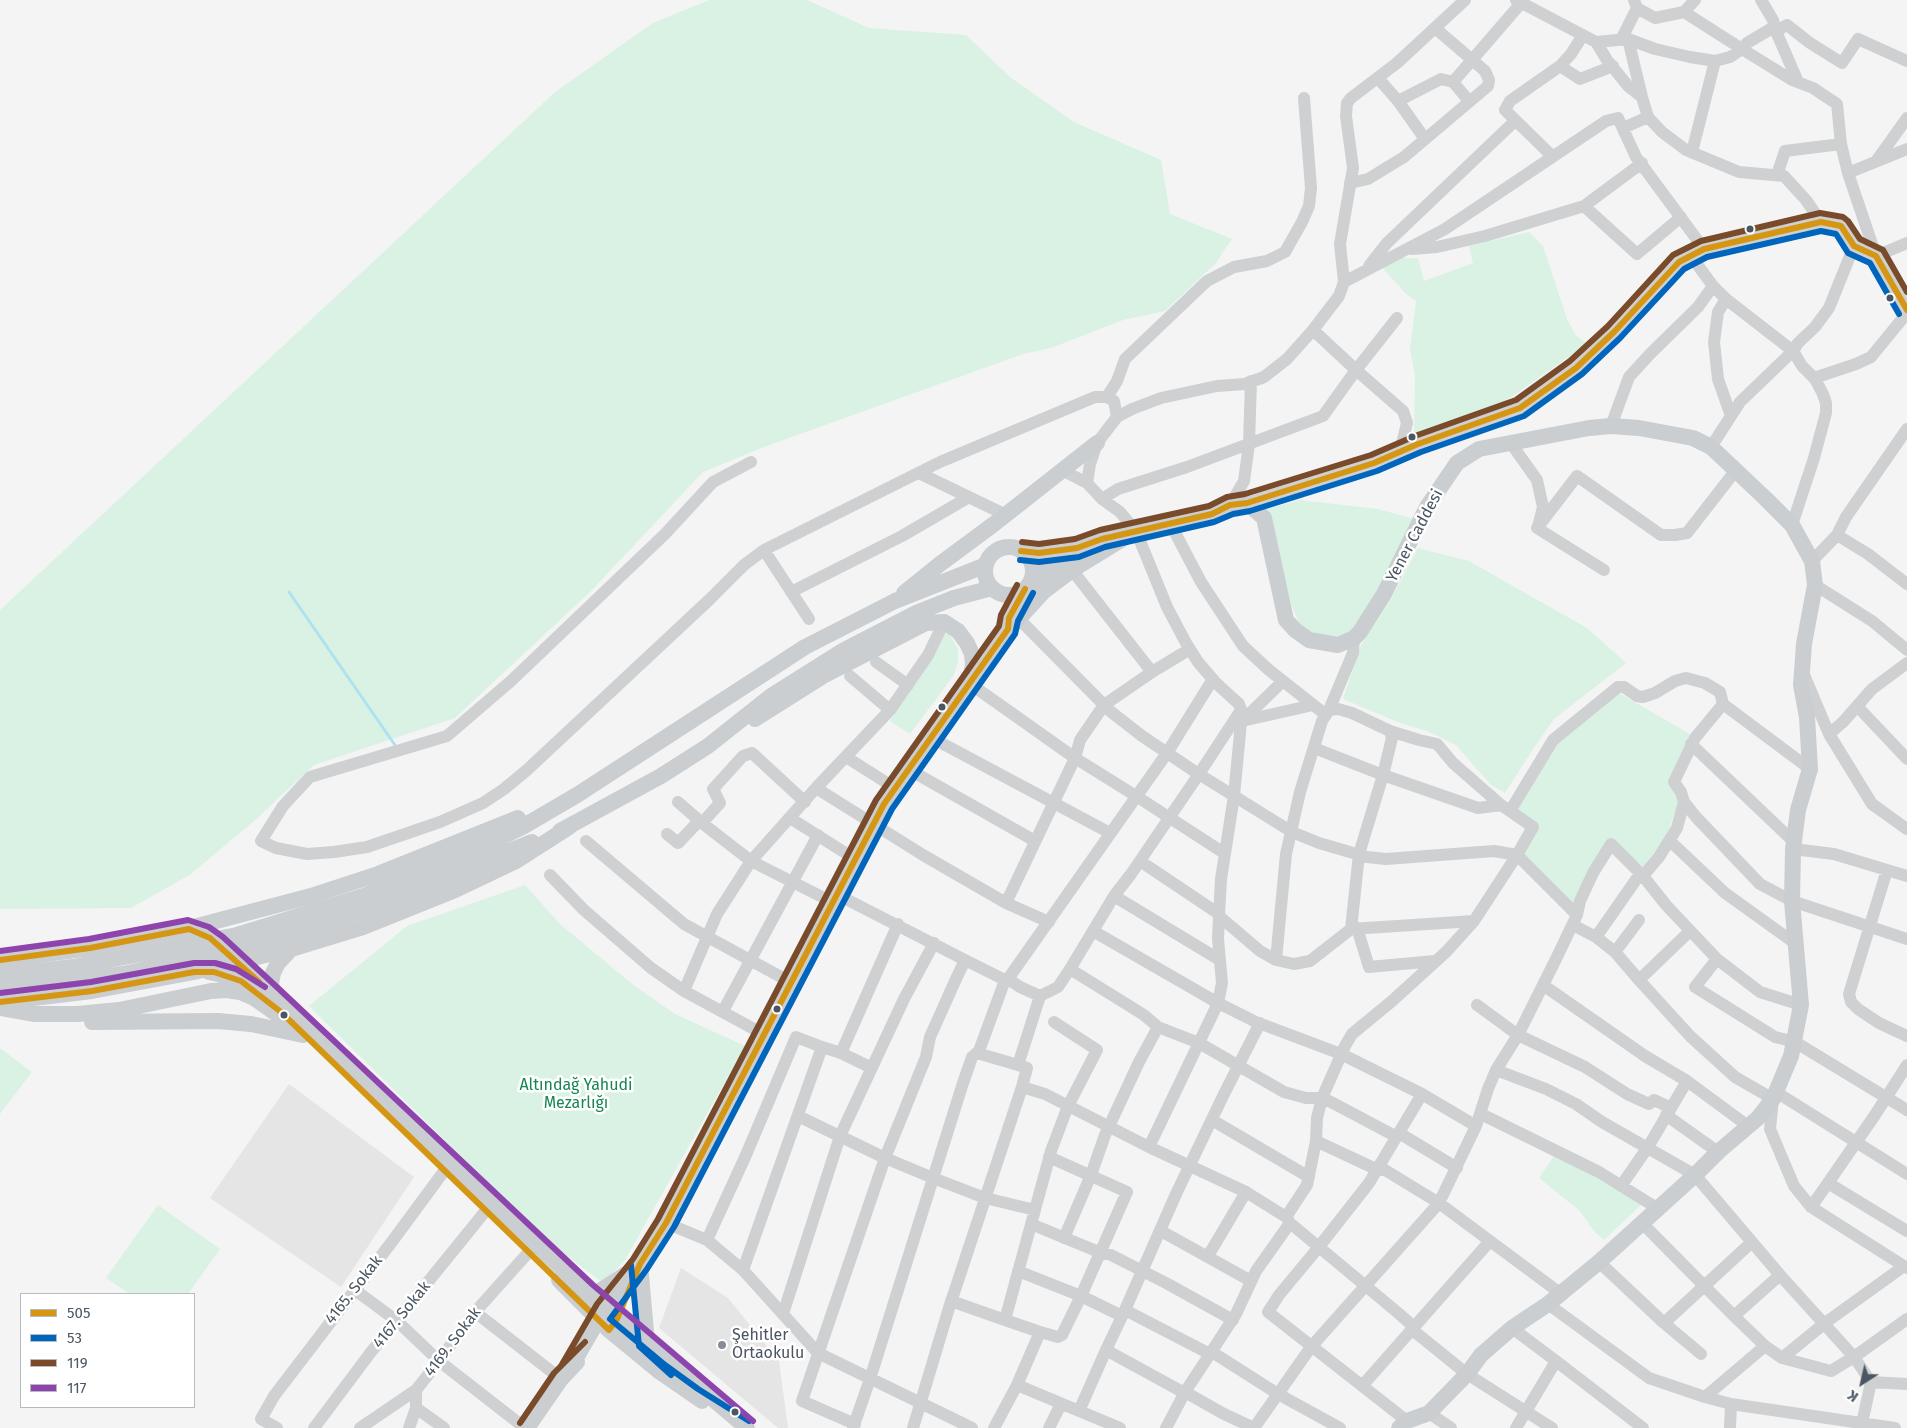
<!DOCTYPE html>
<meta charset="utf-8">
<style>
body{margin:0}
#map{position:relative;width:1907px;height:1428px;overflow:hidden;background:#f4f4f4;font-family:"Fira Sans",sans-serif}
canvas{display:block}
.legend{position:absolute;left:20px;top:1293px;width:175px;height:115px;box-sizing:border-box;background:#fff;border:1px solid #b7bbc0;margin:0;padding:6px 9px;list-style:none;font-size:15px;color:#4a5661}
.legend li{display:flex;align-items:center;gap:10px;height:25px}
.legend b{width:25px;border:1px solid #b7bbc0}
.north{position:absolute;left:1837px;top:1358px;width:50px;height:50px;-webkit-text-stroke:4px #fff;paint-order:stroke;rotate:215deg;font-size:14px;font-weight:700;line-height:20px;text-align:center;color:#4a5661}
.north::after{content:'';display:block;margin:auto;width:18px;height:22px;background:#4a5661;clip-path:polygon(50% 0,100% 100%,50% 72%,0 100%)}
</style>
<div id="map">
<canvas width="1907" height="1428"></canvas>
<ul class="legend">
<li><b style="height:6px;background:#d49613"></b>505</li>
<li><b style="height:6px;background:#0065bd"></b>53</li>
<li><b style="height:6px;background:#7a4b2a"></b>119</li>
<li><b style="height:6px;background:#8e44ad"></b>117</li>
</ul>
<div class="north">K</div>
</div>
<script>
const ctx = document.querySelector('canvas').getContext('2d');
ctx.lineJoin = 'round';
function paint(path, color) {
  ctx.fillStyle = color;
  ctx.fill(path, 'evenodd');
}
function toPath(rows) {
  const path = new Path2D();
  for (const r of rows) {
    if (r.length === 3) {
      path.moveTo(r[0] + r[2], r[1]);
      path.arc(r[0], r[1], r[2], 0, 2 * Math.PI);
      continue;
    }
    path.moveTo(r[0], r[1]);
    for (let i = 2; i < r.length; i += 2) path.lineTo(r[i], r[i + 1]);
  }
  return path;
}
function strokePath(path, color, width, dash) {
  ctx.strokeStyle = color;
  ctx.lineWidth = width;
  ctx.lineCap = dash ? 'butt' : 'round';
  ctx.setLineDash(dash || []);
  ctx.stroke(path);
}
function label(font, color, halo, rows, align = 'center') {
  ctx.font = font + ' "Fira Sans",sans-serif';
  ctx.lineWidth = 5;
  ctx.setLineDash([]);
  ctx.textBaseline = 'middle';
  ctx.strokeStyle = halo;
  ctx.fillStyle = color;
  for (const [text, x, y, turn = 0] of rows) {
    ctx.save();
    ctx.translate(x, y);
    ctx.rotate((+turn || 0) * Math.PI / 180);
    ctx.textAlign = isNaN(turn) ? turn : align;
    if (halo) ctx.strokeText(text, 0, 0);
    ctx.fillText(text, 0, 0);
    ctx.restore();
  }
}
paint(toPath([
 [289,1084,414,1177,341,1287,210,1198],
 [681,1268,728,1298,779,1361,788,1428,778,1428,659,1328]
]), '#e6e5e6');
paint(toPath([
 [709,0,807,0,869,28,966,35,1010,77,1074,122,1161,160,1170,214,1232,239,1215,264,1165,311,1123,320,1051,348,1023,354,764,447,703,472,591,591,455,718,314,765,253,822,191,874,131,908,0,909,0,610,555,92,653,23],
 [1529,232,1543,246,1567,319,1575,334,1587,344,1500,405,1414,437,1415,376,1410,349,1416,301,1406,294,1378,263,1403,258,1418,258,1424,281,1473,263,1469,246],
 [1300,500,1378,509,1418,520,1355,630,1342,636,1326,637,1311,632,1299,623,1291,603,1271,523,1263,510],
 [1418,548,1469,561,1587,628,1626,663,1554,719,1533,749,1505,793,1491,785,1456,745,1427,731,1400,723,1343,699,1361,645,1391,599],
 [947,630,958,649,958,661,954,675,910,734,890,721],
 [1619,693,1695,737,1670,780,1680,801,1666,836,1644,867,1611,844,1578,910,1522,855,1539,825,1514,810,1556,741],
 [525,885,560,924,632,984,675,1014,745,1046,625,1260,603,1283,545,1239,309,1006,407,926],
 [0,1048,32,1072,0,1114],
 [1556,1153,1643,1203,1604,1240,1594,1231,1580,1211,1539,1178],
 [158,1205,220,1249,188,1294,130,1294,106,1278]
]), '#d9f2e3');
strokePath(toPath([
 [289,592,397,748]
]), '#aee2f0', 3);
strokePath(toPath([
 [1516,0,1596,42,1628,39,1655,49,1690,57,1715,61,1730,57,1742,49,1792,80,1813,88,1837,104,1841,144,1848,173,1876,256,1907,243],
 [1634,0,1637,8,1655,18,1684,12,1695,0],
 [1761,0,1773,20,1775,29,1798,82],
 [1684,12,1742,49,1747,43,1774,27],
 [1777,34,1781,28,1787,25,1810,43,1842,63,1858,39,1907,61],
 [1628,39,1642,97,1648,117,1662,132,1686,150,1739,172,1784,176,1806,200,1821,222],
 [1621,40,1637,8],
 [1596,42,1607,60,1628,86,1642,97],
 [1560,66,1580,79,1613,66],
 [1378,78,1398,101,1425,139],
 [1453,82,1522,2],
 [1398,101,1441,79,1453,82,1469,101],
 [1623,128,1648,117],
 [1692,152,1715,61],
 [1552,156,1505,110,1510,101,1560,66,1571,54,1583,35],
 [1877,160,1907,118],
 [1848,173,1907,149],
 [1777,175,1785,151,1841,144],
 [1350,183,1368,179,1404,157,1488,86,1489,80,1485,71,1435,28],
 [1584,206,1637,254,1681,217],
 [1412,249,1437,247,1485,236,1584,206,1642,163],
 [1691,256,1713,286,1726,299,1793,351,1740,402,1711,447],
 [1369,266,1387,243,1515,121],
 [1344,282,1445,229,1606,121,1618,118,1636,157,1704,249],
 [1726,299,1718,312,1714,342,1718,379,1731,416],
 [1397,318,1356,370,1403,411,1407,423,1400,452],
 [1814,378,1856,364,1871,357,1907,313],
 [1107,397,1117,381,1125,359,1207,281,1234,267,1267,261,1285,252,1302,222,1309,206,1311,188,1304,98],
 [1611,426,1629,377,1650,354,1698,307,1713,286],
 [1510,442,1537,480,1543,507,1539,523],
 [751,462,713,482,665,534,511,681,447,736,310,777,283,806,261,841,276,848,307,854,334,852,367,847,440,822,483,803,504,789,527,770,709,600,744,565,764,550,940,462,1095,397,1107,397,1114,401,1117,417],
 [1062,470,1087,483],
 [919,473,1006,515],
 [1102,499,1118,489,1187,467,1323,416,1356,370,1313,330],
 [1247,503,1374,463,1418,444,1520,408,1576,368,1614,332,1679,262,1704,249,1821,222,1841,226,1854,246,1876,256,1907,310],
 [1230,505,1244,481,1249,444,1251,381],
 [1170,523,1201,582,1243,646,1269,670,1326,715],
 [1792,525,1814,458,1826,413,1826,403,1823,394,1815,379,1802,366,1793,351,1798,343,1815,327,1829,308,1854,246],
 [1537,528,1577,476,1661,535,1675,535,1687,533,1736,470],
 [1537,528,1604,570],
 [1837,535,1868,554,1907,584],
 [764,550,809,619],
 [1812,561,1837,535,1846,517,1907,429],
 [1072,570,1152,672],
 [1815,585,1872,621,1907,650],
 [791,592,902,536,969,497],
 [1019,619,1110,711,1142,736,1197,773,1292,832,1319,843,1367,857,1386,859,1494,851,1517,855,1577,915],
 [876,662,908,685],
 [850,676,890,710],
 [1805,677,1829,734,1872,804,1907,829],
 [969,683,1075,758,1136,796,1224,853],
 [1857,706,1907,759],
 [1329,710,1353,653,1354,638],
 [1242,721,1313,705],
 [1242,721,1283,681],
 [1390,731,1392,738,1383,775,1359,854,1351,929,1474,921],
 [1829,734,1843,722,1872,689,1907,663],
 [932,738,1110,833],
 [1691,744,1794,842],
 [1314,748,1383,775,1478,808,1501,805],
 [846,757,895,788],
 [908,769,1035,841],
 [816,788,923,855,1006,903,1075,758,1080,740,1104,705,1152,672,1190,649],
 [678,802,702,823,751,861,834,903],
 [1684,802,1696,817,1760,884,1792,901,1907,939],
 [790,818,855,859],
 [702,823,720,803,713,789,743,756,752,753,805,802],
 [667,834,678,843,699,821],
 [586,841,684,924,792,983],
 [1670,841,1725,893,1796,944],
 [1793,849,1834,854,1887,870],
 [1140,861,1219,914],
 [550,875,584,910,651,968,684,991,765,1035],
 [1643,876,1666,905,1717,959,1760,992,1801,1005],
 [1907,876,1887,870,1849,994,1851,1002,1858,1009,1879,1023,1907,1036],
 [838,895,965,960],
 [1114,896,1220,960],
 [1006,903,1049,922],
 [1219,916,1221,879,1234,796,1242,712,1239,704,1216,683,1198,662,1186,643,1167,607,1136,531,1120,512,1102,499,1087,483,1090,464,1097,443,1117,417,1132,409,1161,398,1217,386,1245,384,1264,377,1287,359,1313,330,1339,296,1344,282,1340,244,1353,168,1346,116,1347,103,1351,98,1397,63,1465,0],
 [1573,925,1596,937,1615,952,1639,980,1690,931],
 [1357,928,1369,967,1435,961],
 [1093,931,1218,1003,1222,983,1218,939,1219,916,1260,951,1276,960,1286,854,1300,792,1322,721,1329,710,1338,709,1352,713,1390,731,1419,740,1437,744,1453,763,1501,805,1510,811],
 [1596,937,1640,874],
 [1615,952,1639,920],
 [1717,959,1695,987,1775,1037,1795,1042,1907,1110],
 [1276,960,1294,964,1310,961,1351,929],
 [1070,969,1114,896,1131,874,1199,774,1241,710],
 [1008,979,1167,753,1213,679],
 [1639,980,1690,1036,1735,1077,1773,1099,1770,1129,1794,1186,1811,1207,1907,1268],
 [1543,985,1645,1056,1687,1081],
 [684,991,717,914,751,861,816,788,890,710,928,655,944,622],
 [1477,1005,1518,1035,1585,1067,1627,1094,1649,1104,1654,1100,1671,1108],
 [723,1011,818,835],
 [977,1053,1018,1065],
 [872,1068,841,1053,898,924],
 [1496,1070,1546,1089,1576,1104,1602,1122,1695,1175,1780,1275,1854,1357,1907,1319],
 [1022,1087,1045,1094,1149,1147],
 [1776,1092,1907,1174],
 [1481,1114,1599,1172,1657,1208],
 [1666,1115,1718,1152],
 [798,1116,885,1158,933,1178,985,1198,1035,1210],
 [1212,1120,1309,1177],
 [1399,1133,1457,1168],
 [1316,1141,1378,1170,1385,1170,1439,1203,1490,1241,1362,1386],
 [1828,1183,1875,1115,1907,1065],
 [1621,1186,1648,1147,1687,1081,1748,1126],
 [1811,1207,1828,1183,1907,1231],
 [1286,1217,1307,1185,1316,1141,1317,1118,1322,1098,1345,1046,1352,1034,1392,1001,1446,952,1474,921,1517,855,1533,827,1510,811,1553,740,1618,687,1624,687,1637,696,1643,697,1655,693,1675,681,1686,678,1705,683,1720,692,1723,704,1810,769],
 [666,1223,707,1240,743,1270,818,1353,972,1428],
 [1290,1223,1286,1217,1246,1192,1149,1147,1218,1003,1256,1022,1341,1054,1422,1094],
 [1642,1223,1734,1316],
 [1031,1224,1094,1250,1111,1255,1166,1283,1233,1320],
 [1161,1231,1251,1281],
 [1064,1238,1091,1175,1105,1135,1139,1062,1158,1027,1199,1043,1284,1092,1306,1098,1322,1098,1331,1102,1397,1137],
 [707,1240,746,1155,796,1037,822,1047],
 [1490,1241,1560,1293],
 [1208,1256,1246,1192],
 [1599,1262,1664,1323,1701,1354],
 [743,1270,822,1047,841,1053],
 [1018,1271,1081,1296,1127,1192,1049,1157],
 [1780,1275,1734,1316,1765,1346,1782,1358,1831,1371,1854,1357,1871,1382,1861,1428],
 [355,1290,397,1321,439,1361,525,1428],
 [951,1301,1005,1320],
 [1548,1304,1649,1378,1705,1397,1765,1346],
 [1125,1310,1176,1194,1223,1096,1260,1023],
 [475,1312,561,1379],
 [783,1314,840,1136,904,999,934,943],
 [1664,1323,1752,1242],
 [1512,1328,1556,1361,1516,1428],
 [1040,1332,1058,1337,1062,1335,1081,1296,1122,1316],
 [1106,1350,1125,1310,1210,1354,1185,1392,1166,1428],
 [1212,1352,1278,1394,1340,1428],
 [1210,1354,1236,1314,1256,1271,1290,1223,1397,1312,1414,1327,1415,1332,1467,1374,1552,1428],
 [1782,1358,1825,1323,1904,1266],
 [1556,1361,1643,1428],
 [1871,1382,1907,1384],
 [1017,1385,1040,1332,1005,1320,1051,1151,1068,1106,1097,1050,1054,1022],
 [1705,1397,1731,1404,1730,1428],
 [1731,1404,1895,1428],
 [416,1408,444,1428],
 [1079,1411,1106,1350,1179,1390,1185,1392,1224,1414,1254,1428],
 [1429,1413,1451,1428],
 [1407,1421,1268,1312,1279,1295,1318,1248,1369,1183,1422,1094,1476,1126],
 [855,1424,802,1401,885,1158,926,1057,930,1037,956,979,965,960,1005,980],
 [277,1428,261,1419,274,1396,391,1243,450,1163],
 [314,1428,371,1352,492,1203],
 [360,1428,416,1390,439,1361,475,1312,536,1244],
 [409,1428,416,1408,416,1390],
 [853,1428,870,1379,962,1086,972,1057,979,1051,1005,980,1008,979,1020,987,1040,996,1058,987,1070,969,1144,1015,1158,1027],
 [913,1428,949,1308,1022,1087,1027,1068,1018,1065,1040,996],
 [994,1428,1017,1385,1120,1428],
 [1049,1428,1061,1404],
 [1254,1428,1311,1347,1439,1203,1476,1126,1488,1089,1496,1070,1518,1035,1556,959,1577,915,1580,901,1593,873,1611,844,1643,876,1659,857,1677,828,1684,802,1681,792,1674,782,1695,738,1723,704]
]), '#ced0d2', 12);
strokePath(toPath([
 [1009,571,24],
 [1021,551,1039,553,1077,548,1102,539,1189,518,1212,514,1230,505,1247,503,1264,518,1286,620,1295,630,1309,640,1338,645,1354,638,1360,632,1384,594,1427,507,1457,463,1479,449,1589,428,1611,426,1639,428,1693,438,1711,447,1766,499,1792,525,1812,561,1815,585,1804,644,1801,685,1807,717,1810,769,1798,810,1793,849,1792,901,1801,1005,1791,1056,1773,1099,1758,1118,1718,1152,1695,1175,1599,1262,1548,1304,1512,1328,1481,1355,1467,1374,1429,1413,1407,1421,1399,1428],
 [1030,584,1051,566,1073,551],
 [904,593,940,564,994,524,1097,443],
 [1011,627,1044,591,1072,570,1121,540],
 [755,719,823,676,926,623,944,622,958,631,967,643,972,654,973,665,970,681],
 [560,831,661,776,708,746,771,696,844,650,916,613,954,598,992,588],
 [476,850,524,826,577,795,805,647,895,601,986,565],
 [481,863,532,842],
 [186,929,311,896,378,874,518,818],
 [0,960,90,948,181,930,189,929,204,934,217,943,273,995,587,1292,747,1428],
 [209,972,233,977,257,992],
 [273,995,271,983,273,973,278,963,291,949],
 [0,1002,92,991,194,972,291,949,363,927,455,890,516,861,569,827],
 [0,1008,35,1014,78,1014,119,1010,211,991,227,990,240,992,254,998,288,1022],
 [92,1022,218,1021,251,1024,303,1035],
 [640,1264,647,1343],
 [559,1280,609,1330,660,1372,702,1401],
 [587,1292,600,1291,626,1274],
 [569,1370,605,1308,640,1264,666,1223,884,804,908,769,932,738,1008,629,1009,618,1025,589],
 [527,1428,561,1379,577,1362]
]), '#caced1', 16);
strokePath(toPath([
 [0,975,73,967,237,935,364,896,476,850],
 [0,991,62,984,123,974,241,948,383,904,481,863]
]), '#caced1', 16);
strokePath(toPath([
 [1021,551,1039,553,1077,548,1102,539,1212,514,1230,505,1247,503,1374,463,1418,444,1520,408,1576,368,1614,332,1679,262,1704,249,1821,222,1841,226,1854,246,1876,256,1907,310],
 [0,960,90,948,189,929,210,938,259,982],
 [0,1002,92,991,194,972,214,972,241,981,281,1012,609,1330,617,1319,640,1264,666,1223,884,804,1008,629,1009,618,1025,589]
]), '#d49613', 6);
strokePath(toPath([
 [1020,560,1039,562,1079,557,1105,547,1214,522,1233,514,1250,511,1377,471,1421,452,1524,416,1582,374,1620,338,1684,269,1707,257,1821,231,1836,234,1848,253,1870,263,1899,314],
 [631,1265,639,1346,671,1375],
 [749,1421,698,1389,665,1365,610,1319,647,1269,674,1227,892,809,1015,634,1018,621,1033,593]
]), '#0065bd', 6);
strokePath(toPath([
 [1022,542,1039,544,1075,539,1100,530,1209,506,1227,497,1245,494,1371,455,1415,436,1516,400,1570,361,1608,326,1673,255,1701,241,1820,213,1843,217,1848,221,1860,239,1883,250,1907,292],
 [561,1366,597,1304,633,1259,658,1219,876,800,999,626,1001,615,1017,585],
 [520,1423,554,1373,585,1342]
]), '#7a4b2a', 6);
strokePath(toPath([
 [0,951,89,939,188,920,209,927,223,937,279,989,593,1285,753,1421],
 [0,993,91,982,194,963,215,963,236,969,265,987]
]), '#8e44ad', 6);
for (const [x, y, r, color] of [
 [1750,229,4.5,"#4a5661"],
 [1890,298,4.5,"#4a5661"],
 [1412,437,4.5,"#4a5661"],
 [942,707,4.5,"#4a5661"],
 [777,1009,4.5,"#4a5661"],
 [284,1015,4.5,"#4a5661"],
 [722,1345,5,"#868d94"],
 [735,1412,4.5,"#4a5661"]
]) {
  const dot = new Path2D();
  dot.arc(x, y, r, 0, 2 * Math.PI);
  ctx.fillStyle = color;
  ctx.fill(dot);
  strokePath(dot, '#fff', 2);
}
label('16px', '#4a5661', '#fff', [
 ["Yener Caddesi",1415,536,-62],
 ["4165. Sokak",354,1290,-52],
 ["4167. Sokak",402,1315,-51],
 ["4169. Sokak",453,1342,-53]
]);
label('16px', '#17864f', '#fff', [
 ["Altındağ Yahudi",576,1086],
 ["Mezarlığı",576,1104]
]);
label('16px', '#4a5661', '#fff', [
 ["Şehitler",732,1336],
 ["Ortaokulu",732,1354]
], 'left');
</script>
